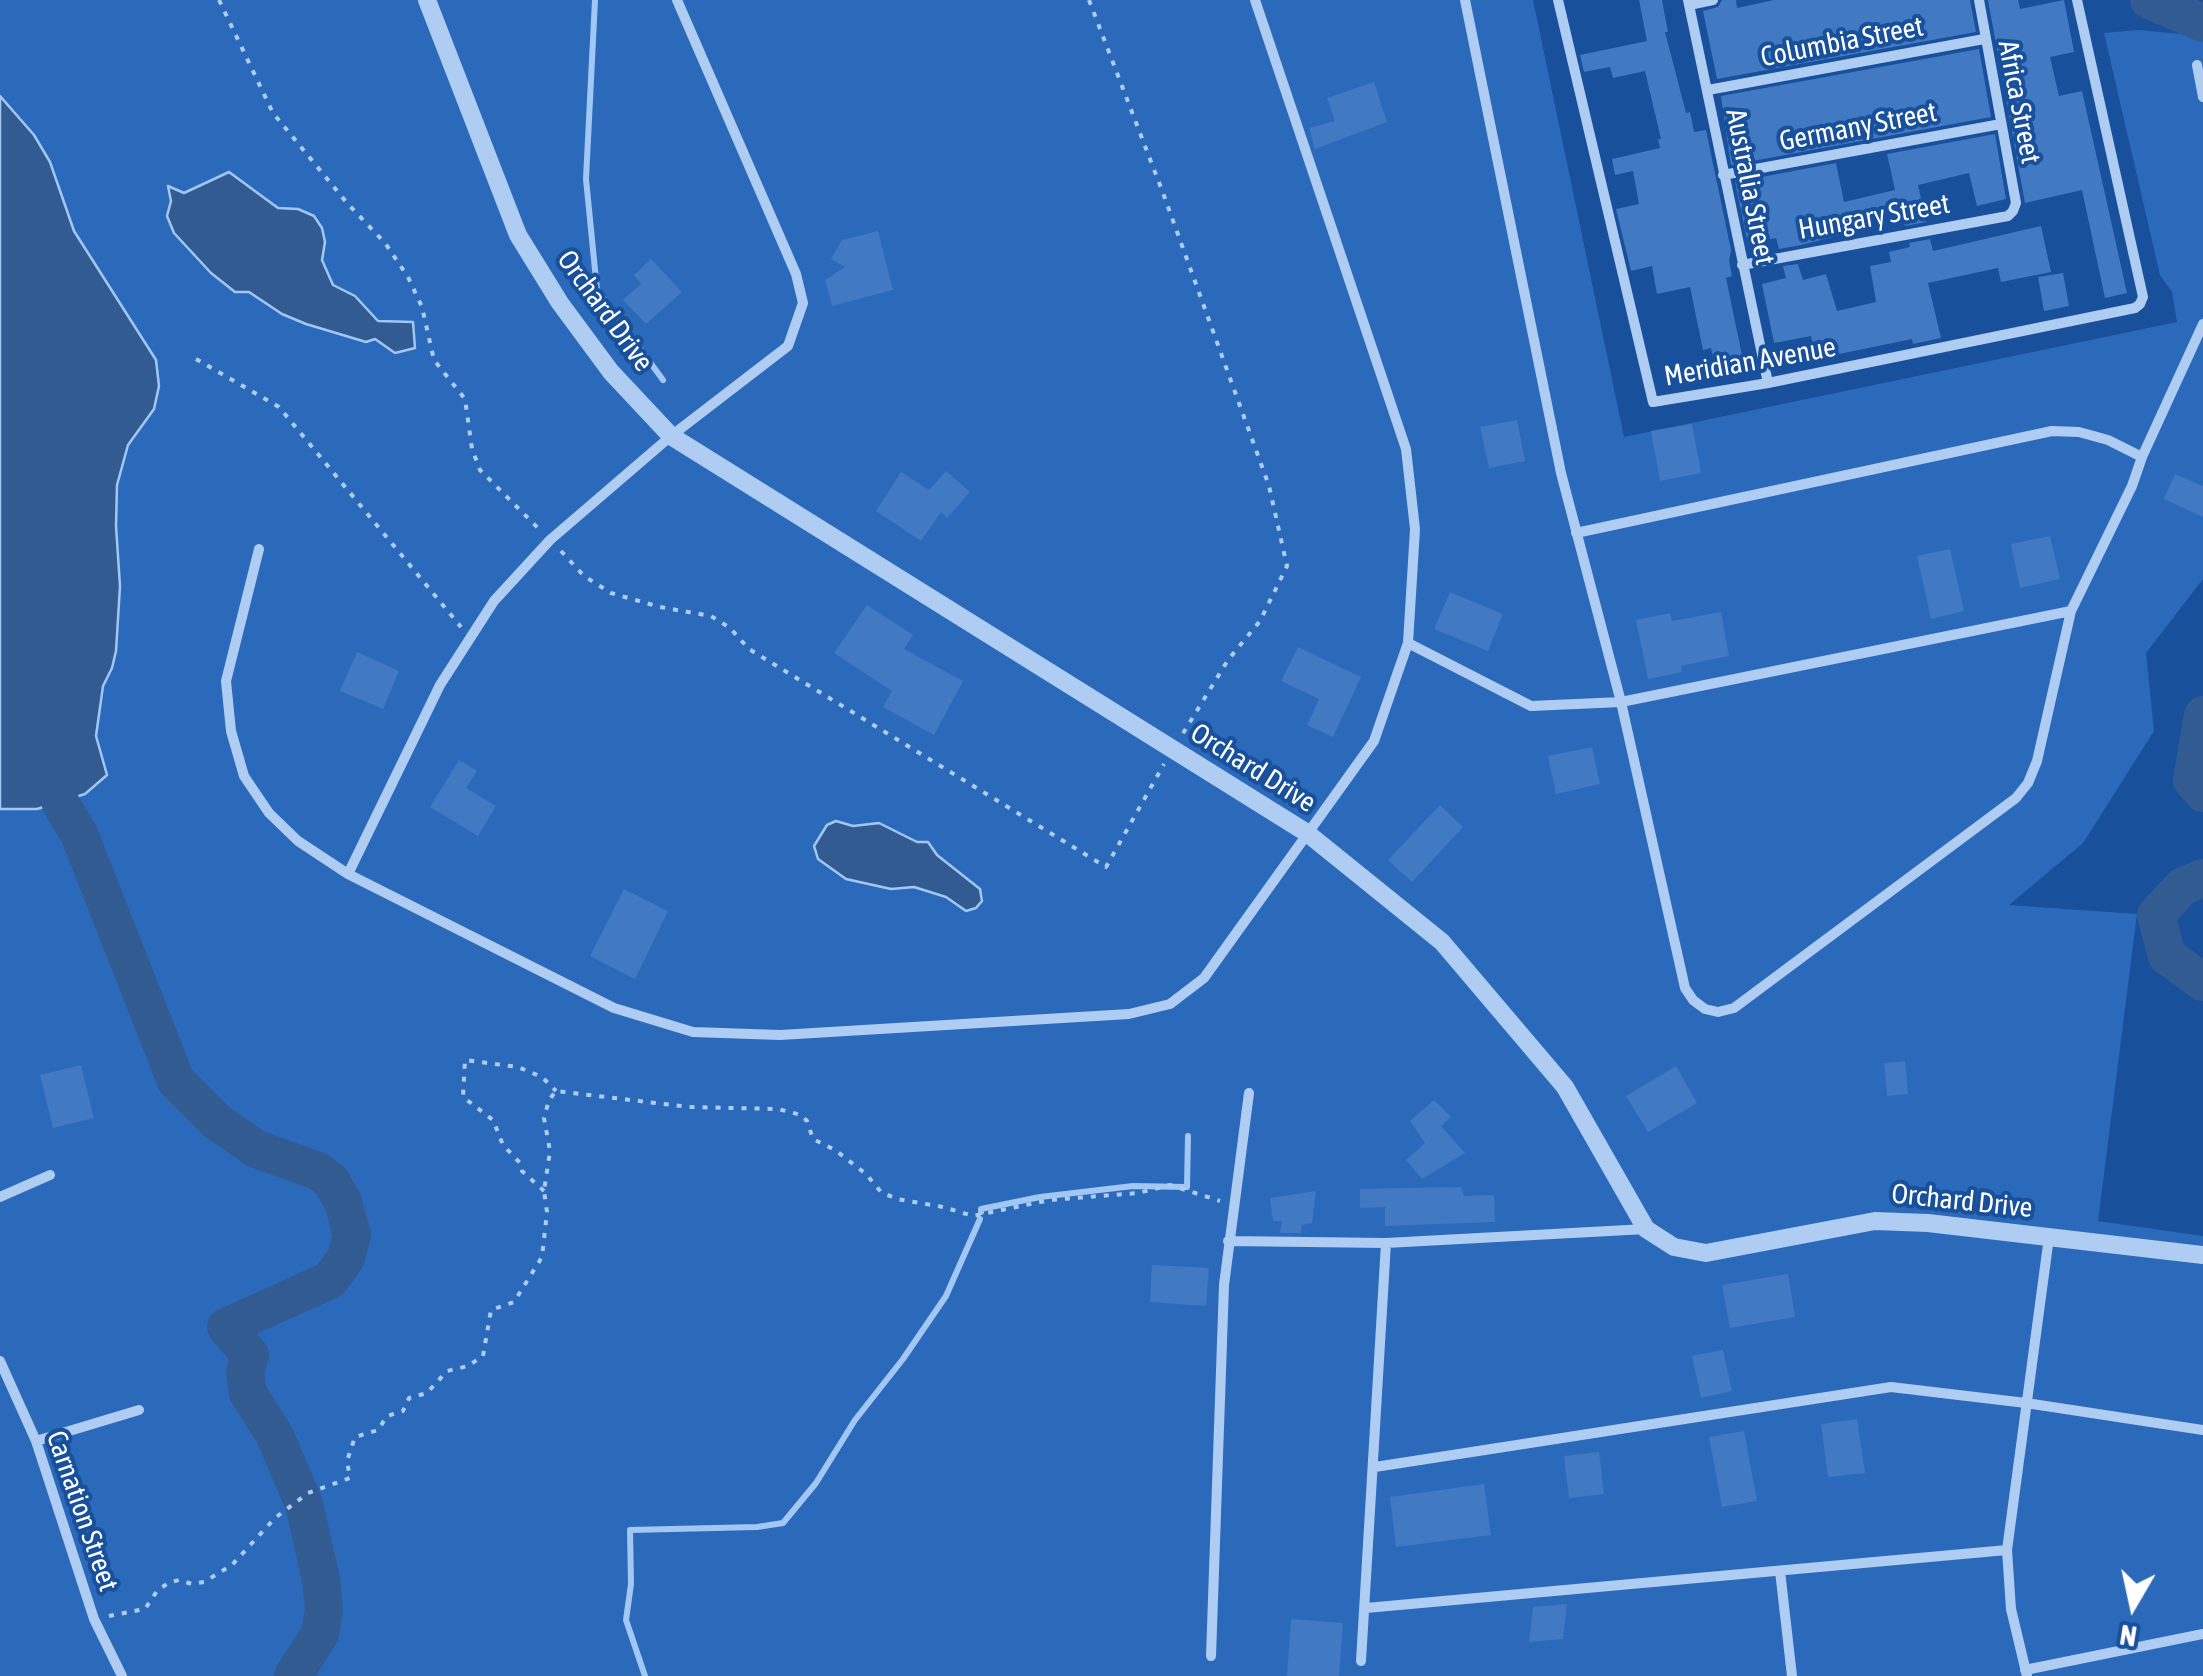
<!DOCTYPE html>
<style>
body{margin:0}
#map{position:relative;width:2203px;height:1676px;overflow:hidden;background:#18509c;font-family:"Asap Condensed",sans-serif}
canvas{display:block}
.north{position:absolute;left:2083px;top:1556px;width:100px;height:100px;-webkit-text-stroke:8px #18509c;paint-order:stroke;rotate:189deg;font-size:28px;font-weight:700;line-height:40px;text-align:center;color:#fff}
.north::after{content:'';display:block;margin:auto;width:35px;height:45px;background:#fff;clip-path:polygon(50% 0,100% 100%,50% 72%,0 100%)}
</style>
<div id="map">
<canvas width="2203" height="1676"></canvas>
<div class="north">N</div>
</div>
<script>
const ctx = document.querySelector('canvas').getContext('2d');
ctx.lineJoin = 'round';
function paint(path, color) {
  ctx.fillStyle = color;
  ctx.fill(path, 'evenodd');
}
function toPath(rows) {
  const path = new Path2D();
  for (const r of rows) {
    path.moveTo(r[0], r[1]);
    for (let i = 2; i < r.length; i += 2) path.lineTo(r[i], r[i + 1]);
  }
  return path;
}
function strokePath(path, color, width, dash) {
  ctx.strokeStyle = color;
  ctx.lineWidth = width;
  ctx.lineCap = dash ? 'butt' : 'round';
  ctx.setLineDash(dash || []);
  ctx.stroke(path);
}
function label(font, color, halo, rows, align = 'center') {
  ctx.font = font + ' "Asap Condensed",sans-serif';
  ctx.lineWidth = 8;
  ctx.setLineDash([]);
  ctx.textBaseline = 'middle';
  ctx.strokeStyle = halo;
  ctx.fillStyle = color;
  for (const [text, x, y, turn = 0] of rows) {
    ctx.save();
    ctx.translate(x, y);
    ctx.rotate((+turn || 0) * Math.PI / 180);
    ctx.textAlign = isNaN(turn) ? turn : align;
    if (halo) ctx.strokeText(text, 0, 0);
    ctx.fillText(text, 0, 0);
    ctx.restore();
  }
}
paint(toPath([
 [0,0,1533,0,1624,437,2177,322,2172,292,2160,275,2104,33,2138,30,2203,36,2203,579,2146,653,2154,731,2083,843,2009,905,2137,914,2098,1221,2203,1236,2203,1676,0,1676,0,809,13,810,0,794]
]), '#2b6aba');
const water = toPath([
 [0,96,34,135,50,162,74,231,156,360,159,386,154,409,128,445,117,485,116,526,120,586,116,651,112,668,103,686,96,736,107,775,85,794,37,809,0,809,0,96],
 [229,172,278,208,298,209,314,216,322,228,325,242,322,260,333,285,355,296,378,321,413,322,415,348,395,353,375,339,366,342,306,324,282,314,249,292,235,292,211,273,174,233,167,216,171,201,168,186,184,193,229,172],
 [836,821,853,826,879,823,917,842,928,842,937,855,980,889,982,901,976,908,966,911,946,897,914,887,891,889,846,879,818,859,814,846,827,825,836,821]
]);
paint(water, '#325b92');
strokePath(water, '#a2c7f4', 2.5);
strokePath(toPath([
 [595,0,586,179,597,290,663,380],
 [981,1212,981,1209,1040,1197,1133,1186,1187,1187,1188,1136],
 [645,1676,626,1620,631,1584,630,1530,757,1527,783,1523,816,1483,855,1420,903,1359,946,1296,980,1219]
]), '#a2c7f4', 6);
strokePath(toPath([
 [2149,0,2203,23],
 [2203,715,2192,780,2203,793],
 [45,754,61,804,79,834,176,1081,216,1121,256,1149,318,1171,331,1181,343,1202,352,1235,346,1258,330,1280,226,1327,250,1355,245,1373,248,1393,275,1436,304,1504,321,1580,324,1610,320,1634,293,1676],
 [2203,878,2183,886,2156,915,2167,956,2203,982]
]), '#325b92', 38);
paint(toPath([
 [1639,0,1662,0,1668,32,1665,32,1686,113,1690,112,1694,132,1706,130,1731,250,1729,261,1732,276,1726,278,1744,365,1716,371,1711,348,1703,350,1690,287,1657,294,1652,266,1631,271,1616,209,1639,204,1633,171,1615,175,1612,159,1660,148,1658,139,1661,139,1645,71,1613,78,1610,67,1584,72,1580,55,1647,41],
 [1722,0,1736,0,1737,8,1774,0,1970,0,1976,32,1717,79,1703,11,1718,7],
 [1988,0,2018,0,2020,9,2064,0,2074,52,2050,57,2059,96,2082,91,2127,293,2105,298,2082,190,2025,203],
 [1979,49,1991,117,1731,165,1721,96],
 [1374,82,1387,122,1315,149,1309,128,1335,121,1327,98],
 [1995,134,2006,199,1977,206,1969,173,1918,185,1926,222,1905,226,1901,210,1847,222,1849,233,1801,245,1779,249,1776,238,1748,244,1735,182,1836,163,1844,202,1895,190,1887,154],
 [2041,226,2051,272,2001,282,1998,268,1928,283,1941,338,1913,344,1912,339,1815,359,1811,336,1774,343,1762,284,1786,278,1783,266,1798,264,1803,280,1826,274,1837,311,1876,302,1870,266,1891,262,1889,252,1910,247,1909,243,1930,239,1933,251],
 [878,231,893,290,832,306,825,280,845,267,831,259,842,240],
 [651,259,682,292,646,324,623,300,641,284,634,275],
 [2063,273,2069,306,2044,311,2038,277],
 [1517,420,1525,461,1489,468,1480,427],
 [1692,424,1701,473,1660,481,1651,431],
 [946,471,970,492,947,518,941,512,921,541,876,511,901,472,929,490],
 [2175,474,2203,486,2203,517,2164,499],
 [2050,536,2060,579,2020,588,2011,544],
 [1950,549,1964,611,1931,619,1917,556],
 [1450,592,1503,614,1488,651,1434,629],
 [867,605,913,635,904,649,963,681,934,735,883,707,892,691,834,653],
 [1721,612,1729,656,1681,666,1682,672,1648,679,1636,620,1670,613,1672,621],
 [1298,647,1361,677,1333,737,1307,725,1319,699,1281,681],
 [357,652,399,671,383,709,340,691],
 [1592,747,1600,784,1556,794,1548,756],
 [459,760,477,771,466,788,496,806,478,836,430,807],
 [1440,805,1463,827,1412,882,1388,860],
 [624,889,668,911,635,979,590,956],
 [1905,1061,1908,1094,1887,1096,1884,1063],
 [81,1065,94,1118,53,1128,40,1075],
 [1676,1066,1697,1103,1648,1132,1626,1096],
 [1434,1100,1451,1117,1441,1126,1465,1153,1422,1179,1406,1160,1425,1143,1410,1121],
 [1461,1187,1464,1196,1494,1195,1495,1222,1385,1226,1385,1207,1360,1208,1360,1189],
 [1316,1191,1312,1223,1302,1225,1301,1233,1280,1233,1282,1221,1273,1221,1270,1198],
 [1152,1265,1209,1268,1206,1306,1150,1302],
 [1788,1274,1795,1317,1730,1328,1722,1285],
 [1723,1350,1732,1391,1701,1398,1692,1356],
 [1857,1419,1865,1473,1828,1477,1821,1424],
 [1744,1431,1757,1501,1722,1507,1709,1437],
 [1599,1452,1604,1494,1569,1498,1564,1456],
 [1484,1484,1491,1535,1396,1547,1390,1497],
 [1567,1604,1563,1639,1529,1642,1533,1607],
 [1291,1619,1343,1623,1339,1676,1287,1676]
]), '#4179c2');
strokePath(toPath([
 [219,0,273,113,347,203,385,243,408,277,422,307,434,360,465,399,472,449,480,470,540,530],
 [1089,0,1163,193,1269,486,1287,566,1260,621,1228,660,1182,735],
 [196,359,279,407,461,627],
 [561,551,584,576,611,593,660,607,711,616,730,628,749,649,1106,867,1164,764],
 [544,1191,522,1171,521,1164,503,1145,493,1120,463,1097,465,1060,518,1067,542,1077,556,1091],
 [109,1616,145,1609,157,1591,168,1583,179,1580,192,1584,204,1582,232,1565,275,1518,308,1493,350,1478,347,1461,355,1437,378,1430,387,1416,403,1411,409,1398,427,1393,447,1371,468,1366,483,1356,491,1310,514,1302,542,1257,547,1212,544,1191,550,1151,544,1118,549,1100,556,1091,689,1107,778,1109,801,1115,807,1121,813,1139,835,1150,866,1174,881,1192,897,1199,943,1207,973,1216,1050,1200,1138,1193,1170,1185,1220,1201]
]), '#afcdf2', 4, [5, 8]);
strokePath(toPath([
 [1465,0,1561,473,1621,702,1685,988,1693,1000,1705,1009,1718,1012,1734,1008,2016,798,2028,783,2037,761,2071,611,2132,486,2142,457,2203,324],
 [1558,0,1653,402,1768,383,2135,308,2140,304,2143,297,2077,0],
 [1688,0,1768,383],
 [1689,5,1713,0],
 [2197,65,2203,97],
 [1708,90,1984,39],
 [1723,175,2001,124],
 [1742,265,2008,216,2013,211,2016,203,1979,0],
 [1576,533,2052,431,2079,432,2108,440,2142,457],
 [259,549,226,681,231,731,244,776,269,813,298,841,348,874,614,1008,693,1032,780,1035,1129,1014,1170,1004,1204,978,1374,741,1408,643,1415,529,1406,449,1255,0],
 [1408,643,1531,706,1621,702,2071,611],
 [348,874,440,685,494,601,550,540,671,436,788,346,803,303,796,274,677,0],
 [0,1197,50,1175],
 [1228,1241,1386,1243,1646,1229],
 [0,1361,36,1441,94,1619,122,1676],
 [36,1441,139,1410],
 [1375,1467,1891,1387,2026,1403,2203,1430],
 [1780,1571,1792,1676],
 [1366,1608,2007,1550],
 [1211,1656,1224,1285,1249,1093],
 [1361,1661,1386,1243],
 [2025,1670,2203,1634],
 [2027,1676,2011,1609,2007,1550,2049,1237]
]), '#afcdf2', 10);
strokePath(toPath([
 [427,0,518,235,560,303,611,372,671,436,1307,833,1442,942,1565,1087,1646,1229,1674,1247,1706,1253,1875,1221,1928,1223,2203,1255]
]), '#afcdf2', 18);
label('28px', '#fff', '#18509c', [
 ["Columbia Street",1842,42,-11],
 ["Africa Street",2019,102,79],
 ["Germany Street",1858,127,-11],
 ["Australia Street",1750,187,79],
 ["Hungary Street",1874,217,-10],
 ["Orchard Drive",605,311,54],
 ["Meridian Avenue",1750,362,-10],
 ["Orchard Drive",1253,768,32],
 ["Orchard Drive",1962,1201,6],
 ["Carnation Street",82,1511,71]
]);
</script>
